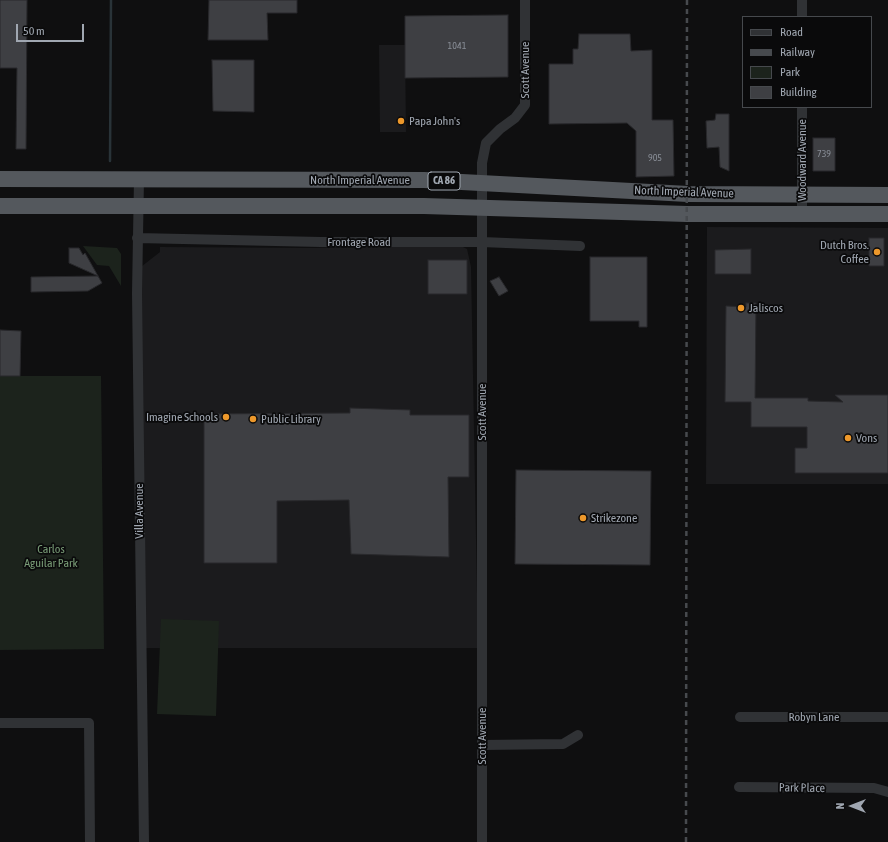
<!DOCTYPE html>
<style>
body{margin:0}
#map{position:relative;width:888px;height:842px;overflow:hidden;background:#0f0f10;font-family:"Asap Condensed",sans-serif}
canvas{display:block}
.legend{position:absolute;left:742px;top:16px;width:130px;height:92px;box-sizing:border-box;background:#0a0a0b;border:1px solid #46494d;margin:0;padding:5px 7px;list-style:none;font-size:12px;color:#a0a7b1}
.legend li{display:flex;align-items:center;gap:8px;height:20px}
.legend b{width:20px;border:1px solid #46494d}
.north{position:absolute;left:832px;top:786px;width:40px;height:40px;-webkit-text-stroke:3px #0a0a0b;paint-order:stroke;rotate:270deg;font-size:11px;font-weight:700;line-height:16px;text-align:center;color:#a0a7b1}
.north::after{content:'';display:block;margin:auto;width:14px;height:18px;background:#a0a7b1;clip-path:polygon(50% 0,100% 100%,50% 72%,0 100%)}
.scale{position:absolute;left:16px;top:24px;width:68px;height:18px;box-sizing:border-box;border:2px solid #a0a7b1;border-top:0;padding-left:5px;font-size:12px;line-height:14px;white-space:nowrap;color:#a0a7b1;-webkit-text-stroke:3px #0a0a0b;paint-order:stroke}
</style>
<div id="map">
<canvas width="888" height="842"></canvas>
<ul class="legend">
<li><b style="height:5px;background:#303235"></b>Road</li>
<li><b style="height:5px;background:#474a4e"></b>Railway</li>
<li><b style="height:11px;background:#1c231c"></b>Park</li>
<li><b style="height:11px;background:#3e3f43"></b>Building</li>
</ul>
<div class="north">N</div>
<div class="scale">50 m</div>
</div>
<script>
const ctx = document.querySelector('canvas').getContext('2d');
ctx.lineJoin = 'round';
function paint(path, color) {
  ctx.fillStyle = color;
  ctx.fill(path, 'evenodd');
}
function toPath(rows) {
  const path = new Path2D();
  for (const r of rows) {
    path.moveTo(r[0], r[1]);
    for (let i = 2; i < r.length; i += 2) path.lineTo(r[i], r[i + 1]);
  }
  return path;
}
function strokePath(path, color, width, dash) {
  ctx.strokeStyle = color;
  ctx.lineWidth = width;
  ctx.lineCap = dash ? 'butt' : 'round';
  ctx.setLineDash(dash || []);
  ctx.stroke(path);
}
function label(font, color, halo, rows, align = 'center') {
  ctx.font = font + ' "Asap Condensed",sans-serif';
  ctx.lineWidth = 3.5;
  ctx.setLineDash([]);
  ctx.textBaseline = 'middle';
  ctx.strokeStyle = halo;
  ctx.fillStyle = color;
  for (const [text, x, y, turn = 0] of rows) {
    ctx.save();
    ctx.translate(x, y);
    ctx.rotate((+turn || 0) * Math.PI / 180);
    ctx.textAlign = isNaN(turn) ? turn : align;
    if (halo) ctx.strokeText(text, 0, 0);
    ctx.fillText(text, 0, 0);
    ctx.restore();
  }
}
paint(toPath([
 [379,45,405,45,406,132,380,132],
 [707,227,888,228,888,484,706,484],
 [457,244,467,249,471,267,478,648,144,648,137,270,160,252,160,247,313,248]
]), '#1b1b1d');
paint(toPath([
 [83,246,117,248,121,254,121,286,109,266,97,265],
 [0,376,101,376,104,649,0,650],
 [161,619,219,621,216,716,157,714]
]), '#1c231c');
strokePath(toPath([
 [110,161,111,0]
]), '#293338', 2.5);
const building = toPath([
 [0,0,27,0,26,149,16,149,17,68,0,68,0,0],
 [209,0,297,0,297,13,267,13,268,40,208,40,209,0],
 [508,15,508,77,405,78,405,16,508,15],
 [579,34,630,34,631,51,652,50,652,120,673,120,674,176,636,177,636,131,627,123,549,124,549,64,573,64,573,49,578,49,579,34],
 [212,60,254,60,254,112,213,111,212,60],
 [716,114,729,114,729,171,720,167,719,147,707,148,706,121,715,120,716,114],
 [813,138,835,138,835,171,813,171,813,138],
 [869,238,884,238,884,266,869,266,869,238],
 [69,248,79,248,83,255,85,253,98,276,69,263,69,248],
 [751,249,751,274,715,274,715,250,751,249],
 [590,257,647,257,647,327,639,327,639,321,590,321,590,257],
 [428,260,467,260,467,294,428,294,428,260],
 [98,276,102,283,88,291,31,292,31,277,98,276],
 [499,277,508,291,499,296,490,281,499,277],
 [746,303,756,303,755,398,808,398,808,401,843,402,835,395,888,395,888,473,795,473,795,448,807,448,807,427,751,427,751,402,725,402,726,306,746,307,746,303],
 [0,330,21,331,20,376,0,376,0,330],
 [350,408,410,410,410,415,469,415,469,477,448,477,449,557,351,554,349,500,277,501,277,563,204,563,204,414,350,413,350,408],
 [516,470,651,471,650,565,515,564,516,470]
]);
paint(building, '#3e3f43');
strokePath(building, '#29292c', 1);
strokePath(toPath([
 [802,17,802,0],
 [139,179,137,293,144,842],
 [802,214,802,107],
 [137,238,321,242,482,242,580,246],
 [740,717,888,717],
 [0,723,89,723,90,842],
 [482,745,563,744,578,735],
 [739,787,874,788,888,792],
 [482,842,482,163,486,143,500,129,515,118,525,105,525,0]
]), '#303235', 10);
strokePath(toPath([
 [0,179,424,180,688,194,888,195],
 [0,206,424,206,687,214,888,214]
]), '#54585d', 16);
strokePath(toPath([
 [686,842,687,0]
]), '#474a4e', 2.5, [5, 4]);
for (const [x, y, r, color] of [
 [401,121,4,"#ed982b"],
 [877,252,4,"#ed982b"],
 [741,308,4,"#ed982b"],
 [226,417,4,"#ed982b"],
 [253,419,4,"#ed982b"],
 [848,438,4,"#ed982b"],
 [583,518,4,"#ed982b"]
]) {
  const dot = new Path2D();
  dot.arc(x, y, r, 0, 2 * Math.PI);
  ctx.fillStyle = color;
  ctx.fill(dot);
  strokePath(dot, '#0a0a0b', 1.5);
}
label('10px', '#888d96', null, [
 ["1041",457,46],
 ["739",824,154],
 ["905",655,158]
]);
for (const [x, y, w] of [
 [444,181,32]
]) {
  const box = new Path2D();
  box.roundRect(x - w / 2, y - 9, w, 18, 3);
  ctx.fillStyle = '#0a0a0b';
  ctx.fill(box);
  strokePath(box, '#a0a7b1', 1);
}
label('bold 11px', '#a0a7b1', null, [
 ["CA 86",444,181]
]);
label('12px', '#a0a7b1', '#0a0a0b', [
 ["Scott Avenue",525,70,-90],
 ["Woodward Avenue",802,160,-90],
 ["North Imperial Avenue",360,180],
 ["North Imperial Avenue",684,192,2],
 ["Frontage Road",359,242],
 ["Scott Avenue",482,412,-90],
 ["Villa Avenue",139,511,-90],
 ["Robyn Lane",814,717],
 ["Scott Avenue",482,736,-90],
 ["Park Place",802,788,1]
]);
label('12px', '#a0a7b1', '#0a0a0b', [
 ["Papa John's",409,121],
 ["Dutch Bros.",869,245,"right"],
 ["Coffee",869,259,"right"],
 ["Jaliscos",749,308],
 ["Imagine Schools",218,417,"right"],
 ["Public Library",261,419],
 ["Vons",856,438],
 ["Strikezone",591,518]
], 'left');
label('12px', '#799c77', '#0a0a0b', [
 ["Carlos",51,549],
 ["Aguilar Park",51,563]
]);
</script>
